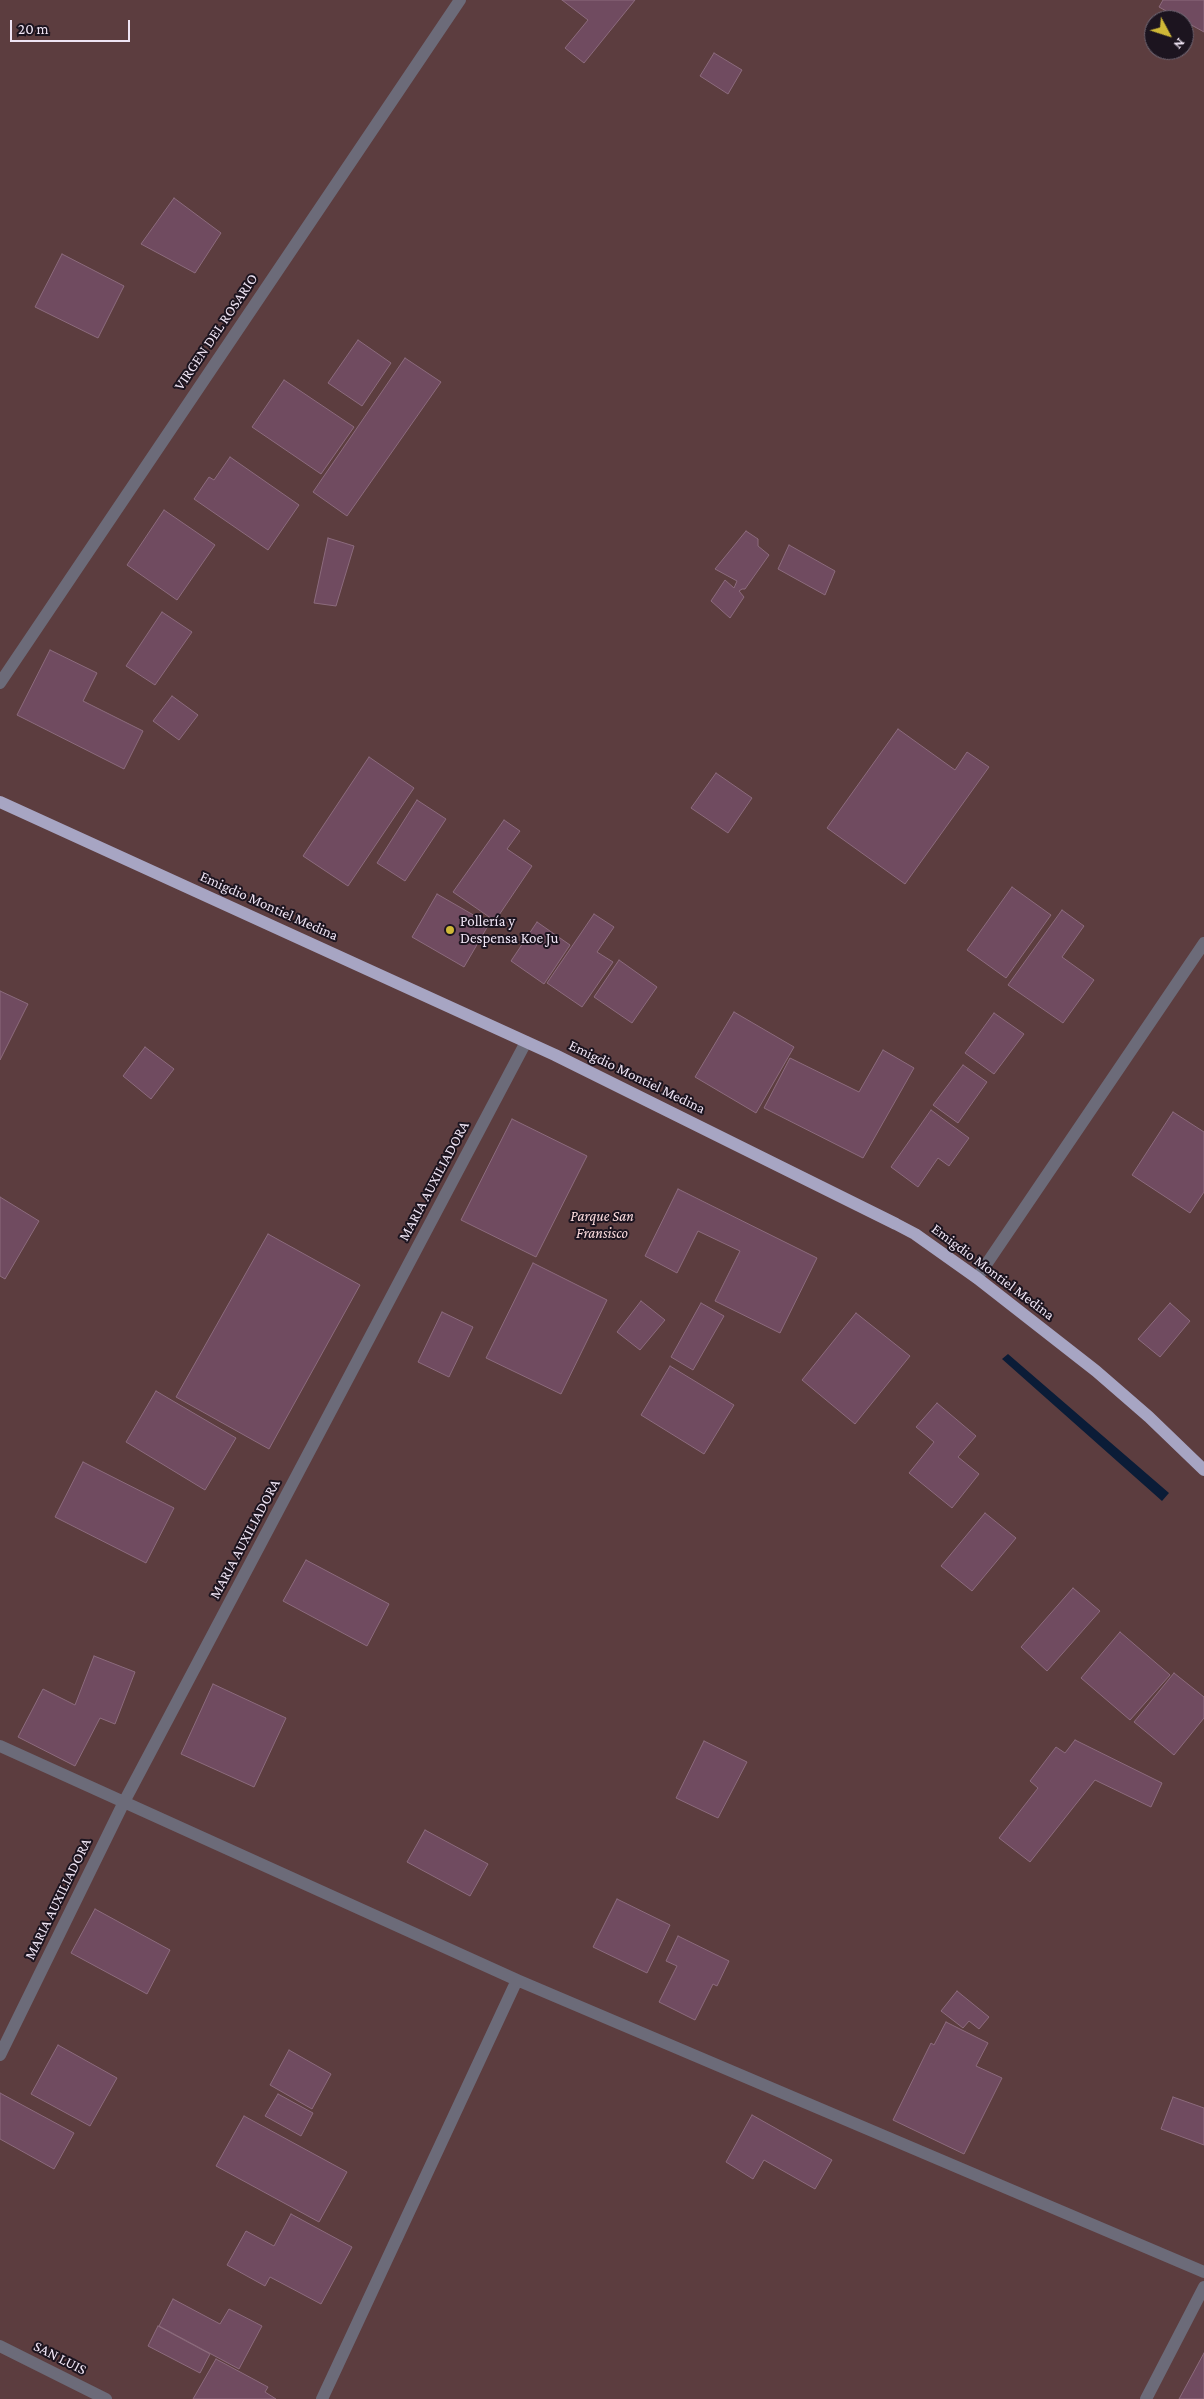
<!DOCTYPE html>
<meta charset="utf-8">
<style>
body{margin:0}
#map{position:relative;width:1204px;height:2399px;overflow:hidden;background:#392740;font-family:"Crimson Pro",serif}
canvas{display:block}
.north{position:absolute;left:1144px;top:10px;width:50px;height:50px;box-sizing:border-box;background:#1c141f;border:1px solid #706774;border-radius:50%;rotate:130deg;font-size:14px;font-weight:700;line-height:20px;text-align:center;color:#efe4f4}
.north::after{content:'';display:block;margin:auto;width:18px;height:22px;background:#cfb837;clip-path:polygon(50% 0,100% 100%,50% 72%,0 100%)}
.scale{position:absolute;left:10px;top:20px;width:120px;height:22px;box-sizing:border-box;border:2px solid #efe4f4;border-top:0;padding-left:6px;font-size:15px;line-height:18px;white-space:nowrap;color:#efe4f4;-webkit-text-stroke:4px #1c141f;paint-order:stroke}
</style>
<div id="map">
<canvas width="1204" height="2399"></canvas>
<div class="north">N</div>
<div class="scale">20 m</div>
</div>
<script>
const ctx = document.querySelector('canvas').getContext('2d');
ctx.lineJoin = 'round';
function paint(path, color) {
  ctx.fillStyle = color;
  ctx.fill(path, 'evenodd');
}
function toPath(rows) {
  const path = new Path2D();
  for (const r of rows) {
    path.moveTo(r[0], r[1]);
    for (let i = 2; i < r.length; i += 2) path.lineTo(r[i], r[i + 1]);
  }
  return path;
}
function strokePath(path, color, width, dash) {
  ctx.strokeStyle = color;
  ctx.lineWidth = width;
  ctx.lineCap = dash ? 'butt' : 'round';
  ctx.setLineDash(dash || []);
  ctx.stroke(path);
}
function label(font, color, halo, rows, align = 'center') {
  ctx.font = font + ' "Crimson Pro",serif';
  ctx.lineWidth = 4;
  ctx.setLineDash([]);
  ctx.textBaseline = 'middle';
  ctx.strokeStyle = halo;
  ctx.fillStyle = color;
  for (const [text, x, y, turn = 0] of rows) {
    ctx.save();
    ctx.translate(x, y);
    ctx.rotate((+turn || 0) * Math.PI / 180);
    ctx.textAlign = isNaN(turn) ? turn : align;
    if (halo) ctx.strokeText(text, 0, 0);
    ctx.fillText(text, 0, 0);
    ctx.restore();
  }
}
paint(toPath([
 [0,0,1204,0,1204,2399,0,2399],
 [1154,20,1184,20,1184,50,1154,50]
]), '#5c3d3f');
paint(toPath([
 [1008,1354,1052,1392,1169,1493,1162,1501,1002,1359]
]), '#0b1c37');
const building = toPath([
 [562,0,635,0,584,63,565,48,588,20,562,0],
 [1163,0,1204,0,1204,32,1159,7,1163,0],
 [714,53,742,70,728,94,700,76,714,53],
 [174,198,221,233,195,273,141,244,174,198],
 [62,254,124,286,98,338,35,307,62,254],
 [358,340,391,363,362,406,328,383,358,340],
 [405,358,441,382,347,516,313,492,405,358],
 [284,380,354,427,321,474,252,427,284,380],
 [230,457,299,505,268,550,194,499,209,477,214,480,230,457],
 [164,510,215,545,177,600,127,565,164,510],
 [746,531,758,539,758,546,769,555,745,589,742,589,739,591,744,597,730,618,711,601,725,580,734,588,737,581,715,569,746,531],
 [328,538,354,546,336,606,314,603,328,538],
 [789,545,835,571,825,595,778,569,789,545],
 [162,612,192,632,155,685,126,666,162,612],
 [50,650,97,673,83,701,143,731,124,769,17,715,50,650],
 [172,696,198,715,179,740,153,721,172,696],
 [898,729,955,770,967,752,989,767,905,884,827,828,898,729],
 [369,757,414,788,348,886,303,856,369,757],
 [716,773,752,798,728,833,691,808,716,773],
 [417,800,446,819,405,881,377,863,417,800],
 [504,820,520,831,507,849,532,866,495,921,453,892,504,820],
 [1012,887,1051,915,1006,978,967,950,1012,887],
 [437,894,489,924,464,967,412,937,437,894],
 [1062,910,1084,926,1062,957,1094,980,1063,1023,1008,985,1062,910],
 [594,914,614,927,597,952,613,962,582,1007,547,983,594,914],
 [537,922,570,945,544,984,511,961,537,922],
 [619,960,657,987,632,1023,594,997,619,960],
 [0,991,28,1004,0,1060,0,991],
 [734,1012,794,1047,756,1113,695,1077,734,1012],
 [994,1013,1024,1034,994,1074,965,1053,994,1013],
 [145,1047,174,1069,151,1099,123,1076,145,1047],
 [883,1050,914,1068,863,1158,764,1108,790,1058,859,1092,883,1050],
 [963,1065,987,1082,958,1123,933,1105,963,1065],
 [931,1110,969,1138,949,1166,938,1158,918,1187,891,1167,931,1110],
 [1173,1112,1204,1132,1204,1192,1190,1213,1132,1175,1173,1112],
 [512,1119,587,1156,536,1257,461,1220,512,1119],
 [678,1189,817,1258,780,1333,715,1301,740,1251,698,1231,677,1273,645,1256,678,1189],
 [0,1197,39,1221,5,1279,0,1276,0,1197],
 [268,1234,360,1285,269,1449,176,1397,268,1234],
 [533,1263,607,1300,561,1394,486,1358,533,1263],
 [641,1301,665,1320,640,1350,617,1332,641,1301],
 [701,1303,724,1316,693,1370,671,1357,701,1303],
 [1170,1303,1190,1321,1160,1357,1138,1339,1170,1303],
 [442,1312,473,1327,449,1377,418,1362,442,1312],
 [856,1313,910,1356,855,1424,802,1380,856,1313],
 [670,1366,734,1405,704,1454,641,1415,670,1366],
 [156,1391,236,1438,205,1490,126,1442,156,1391],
 [937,1403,976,1436,958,1457,979,1474,952,1508,909,1473,934,1442,916,1427,937,1403],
 [83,1462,174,1508,146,1563,55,1517,83,1462],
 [985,1513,1016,1538,972,1591,941,1566,985,1513],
 [306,1560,389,1604,367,1646,283,1601,306,1560],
 [1073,1588,1100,1611,1047,1671,1021,1647,1073,1588],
 [1120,1632,1170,1675,1130,1720,1081,1678,1120,1632],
 [94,1656,135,1672,115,1724,100,1718,75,1766,18,1737,43,1689,75,1705,94,1656],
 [1174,1673,1204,1697,1204,1718,1174,1755,1134,1722,1174,1673],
 [213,1684,286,1718,254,1787,181,1754,213,1684],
 [1075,1740,1162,1783,1151,1807,1095,1780,1030,1862,999,1838,1038,1788,1030,1781,1056,1747,1065,1753,1075,1740],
 [704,1741,747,1762,718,1818,676,1798,704,1741],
 [425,1830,488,1864,470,1896,407,1862,425,1830],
 [617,1899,670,1925,647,1973,593,1947,617,1899],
 [95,1909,170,1950,147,1994,71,1953,95,1909],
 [678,1936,729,1961,717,1986,713,1984,695,2020,659,2002,677,1966,666,1961,678,1936],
 [957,1991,989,2017,979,2029,969,2021,963,2028,941,2011,957,1991],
 [946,2022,988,2043,976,2066,1002,2078,964,2154,893,2120,931,2043,934,2045,946,2022],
 [58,2045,117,2078,90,2126,31,2094,58,2045],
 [289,2050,331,2074,312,2109,270,2085,289,2050],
 [0,2093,74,2133,54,2169,0,2139,0,2093],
 [278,2094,313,2113,301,2136,265,2116,278,2094],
 [1173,2097,1204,2108,1204,2145,1161,2129,1173,2097],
 [752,2115,832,2160,815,2189,764,2160,753,2179,726,2162,752,2115],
 [244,2116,347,2172,319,2222,216,2166,244,2116],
 [291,2214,352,2247,321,2304,270,2277,265,2286,227,2265,246,2231,274,2246,291,2214],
 [173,2299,220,2324,229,2309,262,2326,239,2369,159,2326,173,2299],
 [158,2326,210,2354,200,2373,148,2346,158,2326],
 [1204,2353,1204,2399,1179,2399,1204,2353],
 [216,2359,268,2387,265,2392,276,2399,193,2399,216,2359]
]);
paint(building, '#704b60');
strokePath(building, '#8c6b7d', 1);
strokePath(toPath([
 [977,1278,1204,943]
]), '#6c6b79', 12);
strokePath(toPath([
 [0,683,460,0],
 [0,1746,517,1980,1204,2272],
 [0,2055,124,1802,526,1042],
 [0,2346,106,2399],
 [322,2399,517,1980],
 [1146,2399,1204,2287]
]), '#6c6b79', 12);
strokePath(toPath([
 [0,802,555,1055,896,1224,915,1234,977,1278,1096,1371,1149,1417,1204,1470]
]), '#a7a5c3', 12);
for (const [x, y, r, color] of [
 [450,930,5,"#cfb837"]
]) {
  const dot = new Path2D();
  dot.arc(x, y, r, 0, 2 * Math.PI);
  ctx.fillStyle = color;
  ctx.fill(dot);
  strokePath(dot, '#1c141f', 2);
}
label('15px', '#efe4f4', '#1c141f', [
 ["VIRGEN DEL ROSARIO",216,332,-56],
 ["Emigdio Montiel Medina",269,906,24],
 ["Emigdio Montiel Medina",637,1077,26],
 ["MARIA AUXILIADORA",434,1181,-62],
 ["Emigdio Montiel Medina",993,1272,37],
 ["MARIA AUXILIADORA",245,1539,-62],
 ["MARIA AUXILIADORA",58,1899,-64],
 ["SAN LUIS",60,2358,27]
]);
label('15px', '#efe4f4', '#1c141f', [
 ["Pollería y",460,921],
 ["Despensa Koe Ju",460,938]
], 'left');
label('italic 15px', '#fbdbdd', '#1c141f', [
 ["Parque San",602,1216],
 ["Fransisco",602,1233]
]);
</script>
